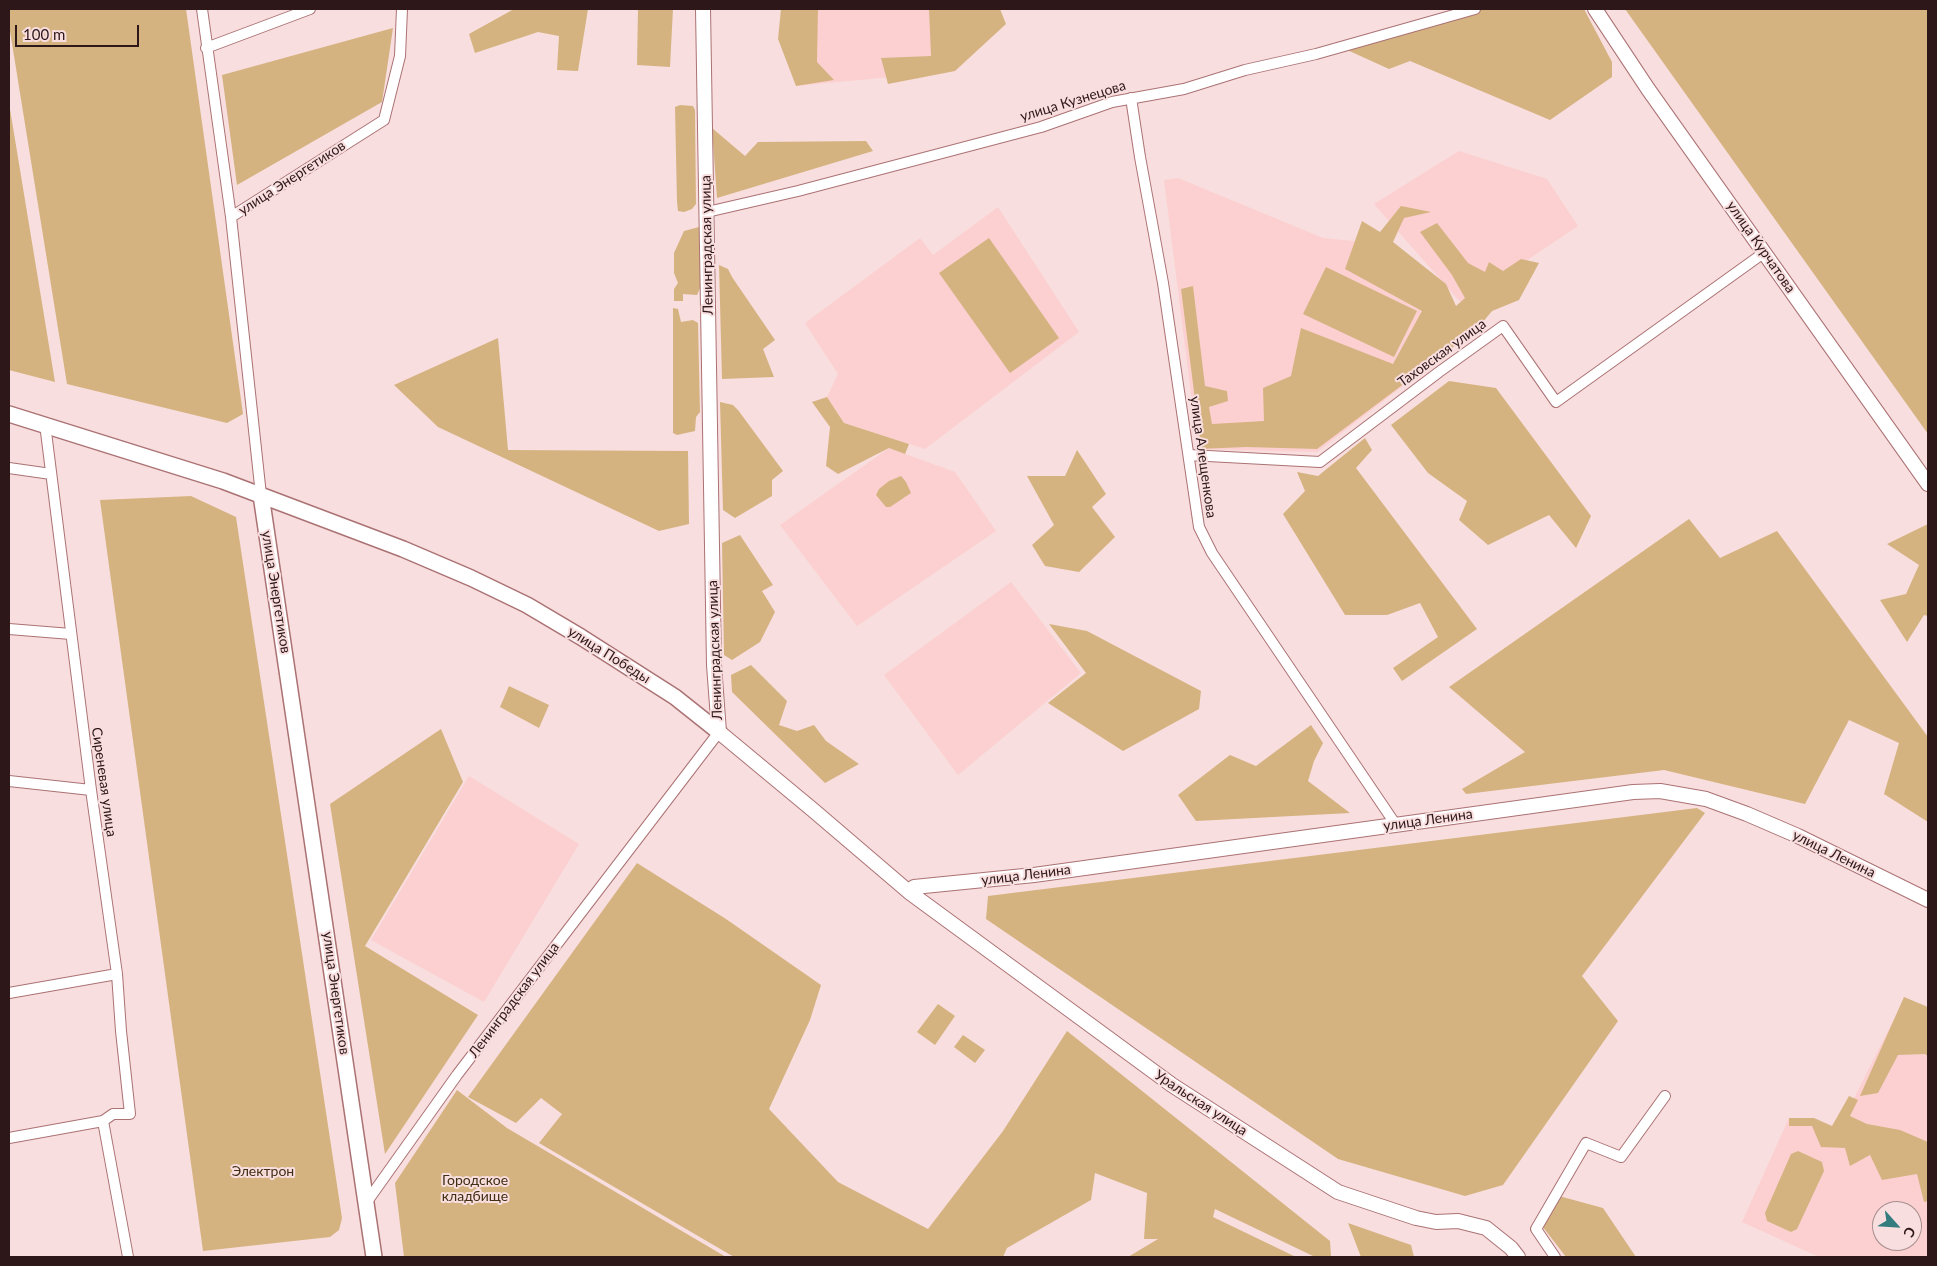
<!DOCTYPE html>
<meta charset="utf-8">
<style>
body{margin:0}
#map{position:relative;width:1937px;height:1266px;overflow:hidden;background:#f8dede;font-family:Lato,sans-serif}
canvas{display:block}
.frame{position:absolute;inset:0;border:10px solid #2d1718;pointer-events:none}
.north{position:absolute;left:1872px;top:1201px;width:50px;height:50px;box-sizing:border-box;background:#f8dede;border:1px solid #a78e8f;border-radius:50%;rotate:116deg;font-size:14px;font-weight:700;line-height:20px;text-align:center;color:#2d1718}
.north::after{content:'';display:block;margin:auto;width:18px;height:22px;background:#347d7f;clip-path:polygon(50% 0,100% 100%,50% 72%,0 100%)}
.scale{position:absolute;left:15px;top:25px;width:124px;height:22px;box-sizing:border-box;border:2px solid #2d1718;border-top:0;padding-left:6px;font-size:15px;line-height:18px;white-space:nowrap;color:#2d1718;-webkit-text-stroke:4px #f8dede;paint-order:stroke}
</style>
<div id="map">
<canvas width="1937" height="1266"></canvas>
<div class="frame"></div>
<div class="north">С</div>
<div class="scale">100 m</div>
</div>
<script>
const ctx = document.querySelector('canvas').getContext('2d');
ctx.lineJoin = 'round';
function paint(path, color) {
  ctx.fillStyle = color;
  ctx.fill(path, 'evenodd');
}
function toPath(rows) {
  const path = new Path2D();
  for (const r of rows) {
    path.moveTo(r[0], r[1]);
    for (let i = 2; i < r.length; i += 2) path.lineTo(r[i], r[i + 1]);
  }
  return path;
}
function strokePath(path, color, width, dash) {
  ctx.strokeStyle = color;
  ctx.lineWidth = width;
  ctx.lineCap = dash ? 'butt' : 'round';
  ctx.setLineDash(dash || []);
  ctx.stroke(path);
}
function label(font, color, halo, rows, align = 'center') {
  ctx.font = font + ' Lato,sans-serif';
  ctx.lineWidth = 4;
  ctx.setLineDash([]);
  ctx.textBaseline = 'middle';
  ctx.strokeStyle = halo;
  ctx.fillStyle = color;
  for (const [text, x, y, turn = 0] of rows) {
    ctx.save();
    ctx.translate(x, y);
    ctx.rotate((+turn || 0) * Math.PI / 180);
    ctx.textAlign = isNaN(turn) ? turn : align;
    if (halo) ctx.strokeText(text, 0, 0);
    ctx.fillText(text, 0, 0);
    ctx.restore();
  }
}
paint(toPath([
 [797,9,984,9,955,71,796,86],
 [1459,151,1547,179,1578,226,1462,304,1374,204],
 [1178,178,1323,238,1364,242,1464,339,1317,452,1198,449,1164,180],
 [998,207,1079,332,925,449,844,423,827,397,838,374,805,323,920,238,933,255],
 [889,448,955,472,996,531,857,626,780,525],
 [1011,582,1081,673,958,775,884,675],
 [469,776,579,844,484,1002,371,940],
 [1900,1007,1928,1021,1928,1161,1844,1118],
 [1789,1118,1814,1118,1928,1173,1928,1257,1819,1257,1742,1222],
 [1882,1211,1912,1211,1912,1241,1882,1241]
]), '#fcd0d0');
paint(toPath([
 [9,9,186,9,243,414,227,423,67,384,9,25],
 [514,9,588,9,578,71,557,70,559,36,538,32,475,53,469,34],
 [638,9,673,9,670,67,637,65],
 [781,9,818,9,817,62,834,80,796,86,778,39],
 [929,9,1000,9,1006,24,955,71,888,84,881,58,931,56],
 [1464,9,1584,9,1612,62,1612,77,1550,120,1410,61,1389,69,1334,44],
 [1625,9,1928,9,1928,434],
 [393,28,382,102,237,185,222,75],
 [9,103,55,382,9,370],
 [680,105,693,106,695,110,696,204,692,209,684,212,678,211,677,202,675,107],
 [712,128,745,156,758,142,866,141,873,151,717,198],
 [1401,206,1431,212,1404,218,1393,242,1446,284,1456,306,1465,298,1452,275,1420,232,1437,223,1468,263,1485,272,1489,262,1503,271,1521,259,1539,263,1519,300,1492,311,1477,329,1317,449,1246,447,1198,449,1201,447,1181,289,1193,286,1205,386,1227,391,1228,401,1209,407,1212,424,1264,421,1263,388,1291,376,1301,328,1393,364,1422,311,1345,269,1362,221,1380,232],
 [699,227,701,286,697,295,683,294,683,301,674,301,674,289,678,283,674,273,674,253,684,231],
 [989,238,1059,338,1010,373,939,273],
 [719,265,728,269,732,277,775,340,763,349,774,377,722,379],
 [1326,267,1417,311,1394,357,1303,314],
 [673,308,678,309,681,322,693,320,698,323,700,412,696,417,695,431,677,435,673,433],
 [498,338,508,450,688,451,689,524,659,531,438,427,394,385],
 [1449,381,1496,388,1591,516,1576,548,1549,515,1488,545,1459,520,1467,501,1428,473,1391,425],
 [827,397,844,423,909,444,905,454,889,448,838,474,826,466,830,427,812,402],
 [720,402,733,405,738,410,783,471,772,480,772,496,735,518,723,510],
 [1365,438,1372,450,1356,468,1477,629,1402,681,1393,668,1438,637,1420,603,1387,615,1345,615,1283,514,1305,491,1297,472,1318,476],
 [1077,450,1106,494,1092,507,1115,537,1079,572,1045,566,1032,545,1054,525,1027,476,1065,476],
 [901,476,906,482,911,493,890,507,886,507,876,495,879,489,889,481],
 [191,496,236,517,342,1218,339,1230,330,1237,203,1251,100,500],
 [1689,519,1720,558,1777,531,1928,737,1928,822,1884,794,1899,743,1849,720,1805,804,1664,770,1466,794,1462,789,1525,752,1449,687],
 [1928,524,1928,616,1924,615,1907,642,1880,600,1906,594,1919,565,1887,544],
 [740,535,773,585,762,591,775,612,760,642,732,660,724,655,722,543],
 [1049,624,1087,631,1201,691,1199,709,1123,751,1048,703,1086,673],
 [751,665,787,701,779,725,797,731,814,725,826,741,859,764,825,783,732,692,731,675],
 [509,686,549,705,539,728,500,707],
 [1311,725,1323,743,1314,761,1308,781,1350,813,1196,821,1178,795,1230,755,1256,766],
 [441,729,463,782,365,946,478,1015,385,1154,330,804],
 [1697,808,1705,813,1582,976,1618,1021,1503,1185,1465,1196,1338,1159,986,919,988,896],
 [637,863,726,919,821,985,810,1020,769,1109,838,1182,928,1229,1003,1131,1067,1031,1330,1241,1331,1257,1315,1257,1215,1209,1213,1217,1296,1257,1128,1257,1158,1239,1144,1239,1147,1193,1095,1173,1091,1200,1007,1248,1003,1257,734,1257,539,1143,562,1114,541,1098,516,1123,468,1097],
 [1904,997,1928,1007,1928,1056,1925,1054,1898,1055,1878,1093,1860,1096],
 [938,1004,955,1016,935,1045,917,1032],
 [963,1035,985,1050,975,1063,954,1047],
 [457,1090,507,1128,726,1257,404,1257,395,1183],
 [1849,1096,1858,1100,1850,1116,1867,1124,1900,1130,1928,1142,1928,1201,1924,1202,1917,1174,1882,1180,1870,1155,1850,1166,1845,1148,1821,1147,1812,1126,1789,1126,1789,1118,1814,1118,1832,1126],
 [1798,1151,1822,1162,1824,1171,1797,1229,1791,1232,1767,1221,1765,1213,1791,1154],
 [1559,1196,1603,1208,1636,1257,1566,1257,1539,1222],
 [1348,1223,1411,1245,1414,1257,1361,1257]
]), '#d5b380');
const street = toPath([
 [202,9,231,217],
 [206,48,310,9],
 [1131,98,1140,157,1163,283,1199,527,1212,553,1396,825],
 [707,212,798,191,1041,127,1112,102,1184,89,1245,70,1316,54,1475,9],
 [1189,455,1320,462,1439,372,1503,326,1556,402,1765,252],
 [9,468,51,474],
 [261,495,231,217,384,120,400,56,402,9],
 [9,629,71,634],
 [9,781,91,790],
 [9,993,117,974],
 [103,1121,128,1257],
 [9,1138,103,1121,113,1114,130,1114,121,1031,117,974,91,790,45,424],
 [366,1203,457,1075,719,732],
 [1555,1257,1536,1229,1586,1143,1621,1157,1665,1096]
]);
const secondary = toPath([
 [703,9,714,665,719,732,813,810,909,892,1172,1085,1338,1192,1416,1218,1436,1222,1458,1221,1486,1228,1511,1248,1518,1257],
 [1595,9,1648,89,1928,484],
 [909,892,914,887,1034,875,1633,792,1660,791,1706,799,1747,814,1798,836,1928,900]
]);
const primary = toPath([
 [9,414,223,481,403,549,471,578,527,605,581,637,675,697,719,732],
 [261,495,374,1257]
]);
strokePath(street, '#ab7274', 12);
strokePath(secondary, '#ab7274', 16);
strokePath(primary, '#ab7274', 18);
strokePath(street, '#fff', 10);
strokePath(secondary, '#fff', 14);
strokePath(primary, '#fff', 15);
label('14px', '#2d1718', '#f8dede', [
 ["улица Кузнецова",1073,101,-17],
 ["улица Энергетиков",292,178,-33],
 ["Ленинградская улица",707,245,-91],
 ["улица Курчатова",1761,247,55],
 ["Таховская улица",1442,353,-36],
 ["улица Алещенкова",1203,457,82],
 ["улица Энергетиков",276,592,81],
 ["Ленинградская улица",715,650,-92],
 ["улица Победы",609,655,32],
 ["Сиреневая улица",104,782,82],
 ["улица Ленина",1428,820,-8],
 ["улица Ленина",1834,854,26],
 ["улица Ленина",1026,875,-7],
 ["улица Энергетиков",336,993,82],
 ["Ленинградская улица",514,1000,-53],
 ["Уральская улица",1201,1103,33]
]);
label('14px', '#402f13', '#f8dede', [
 ["Электрон",263,1171],
 ["Городское",475,1180],
 ["кладбище",475,1196]
]);
</script>
